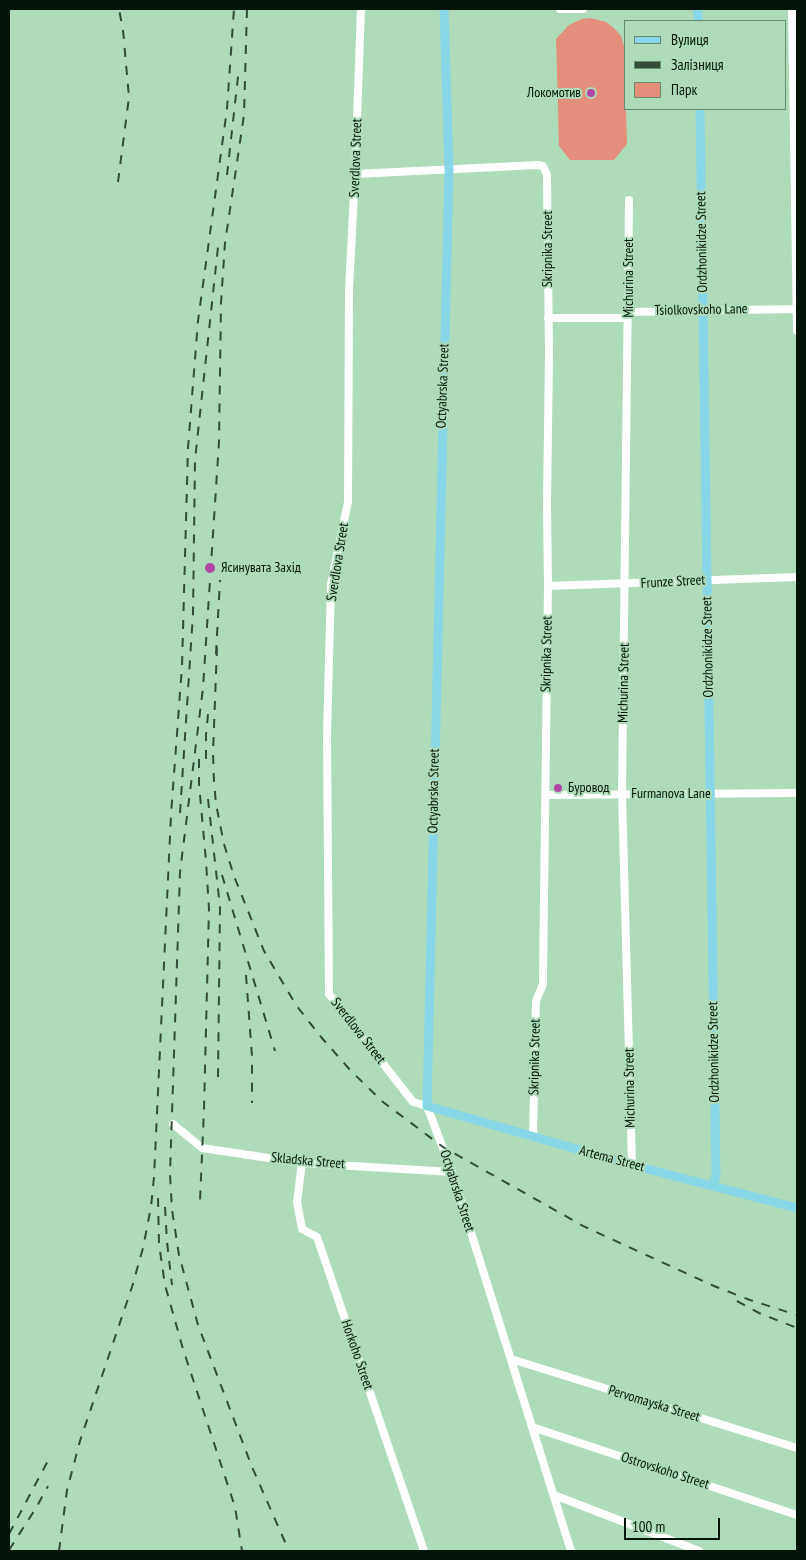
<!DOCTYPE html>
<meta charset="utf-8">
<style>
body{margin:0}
#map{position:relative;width:806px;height:1560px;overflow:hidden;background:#aedbb9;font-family:"PT Sans Narrow",sans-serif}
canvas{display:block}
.frame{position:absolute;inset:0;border:10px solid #041408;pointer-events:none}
.legend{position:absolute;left:624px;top:20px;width:162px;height:90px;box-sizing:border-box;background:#aedbb9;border:1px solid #6a8b72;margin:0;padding:6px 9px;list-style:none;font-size:15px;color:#041408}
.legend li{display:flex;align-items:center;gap:10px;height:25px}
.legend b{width:25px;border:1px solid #6a8b72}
.scale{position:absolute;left:624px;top:1518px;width:96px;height:22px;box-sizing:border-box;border:2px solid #041408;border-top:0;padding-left:6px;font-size:15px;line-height:18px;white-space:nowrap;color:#041408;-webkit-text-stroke:4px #aedbb9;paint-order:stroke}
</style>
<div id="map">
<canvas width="806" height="1560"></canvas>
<div class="frame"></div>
<ul class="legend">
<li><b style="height:6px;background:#88d7e6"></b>Вулиця</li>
<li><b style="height:6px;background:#334b39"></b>Залізниця</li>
<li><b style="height:14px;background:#e48e7c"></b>Парк</li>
</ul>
<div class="scale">100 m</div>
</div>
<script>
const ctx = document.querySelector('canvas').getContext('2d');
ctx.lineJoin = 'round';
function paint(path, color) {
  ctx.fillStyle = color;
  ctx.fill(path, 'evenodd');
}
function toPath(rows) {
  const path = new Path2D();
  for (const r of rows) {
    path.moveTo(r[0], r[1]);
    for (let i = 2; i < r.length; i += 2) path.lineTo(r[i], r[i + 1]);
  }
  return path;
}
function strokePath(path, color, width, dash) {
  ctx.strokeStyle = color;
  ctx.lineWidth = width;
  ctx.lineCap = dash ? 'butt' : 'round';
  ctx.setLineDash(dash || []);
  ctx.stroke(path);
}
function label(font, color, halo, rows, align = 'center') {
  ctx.font = font + ' "PT Sans Narrow",sans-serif';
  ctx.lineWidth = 4;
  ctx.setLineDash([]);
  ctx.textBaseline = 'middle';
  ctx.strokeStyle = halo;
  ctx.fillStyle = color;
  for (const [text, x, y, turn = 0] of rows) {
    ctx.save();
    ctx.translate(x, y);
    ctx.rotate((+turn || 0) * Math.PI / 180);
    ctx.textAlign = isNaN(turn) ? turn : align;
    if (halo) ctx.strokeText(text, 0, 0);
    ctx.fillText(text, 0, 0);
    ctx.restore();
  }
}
paint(toPath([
 [590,18,606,22,614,28,621,36,624,46,627,144,614,160,570,160,559,146,556,39,569,25,582,19]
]), '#e48e7c');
strokePath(toPath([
 [361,9,355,174,349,290,348,502,331,584,327,736,329,994,413,1102,427,1106,452,1172,571,1551],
 [560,9,583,9],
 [792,9,797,331],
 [355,174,538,165,543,166,547,175,549,354,547,505,548,586,543,977,543,984,536,1001,533,1137],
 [629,200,622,794,632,1165],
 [548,318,623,318,629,312,797,309],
 [548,586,797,577],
 [545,795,797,793],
 [173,1124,202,1148,302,1163,452,1172],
 [302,1163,297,1202,302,1229,317,1237,424,1551],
 [511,1359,797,1448],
 [532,1427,797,1515],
 [554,1495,699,1551]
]), '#fff', 8);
strokePath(toPath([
 [444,9,449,169,427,1106,632,1165,797,1208],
 [698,9,698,21],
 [700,109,716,1176,713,1185]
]), '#88d7e6', 9);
strokePath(toPath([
 [247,9,244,115,225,243,221,303,219,442,203,688,180,872,170,1174,172,1210,179,1255,198,1325,252,1467,289,1551],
 [227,175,239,68],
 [118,182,129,97,123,30,119,9],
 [217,647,213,753,214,782,216,804,224,844,234,876,264,951,296,1005,321,1037,351,1071,383,1102,443,1147,585,1227,714,1286,750,1300,797,1315],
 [216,654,220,580],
 [199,759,199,784,206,861,209,909,204,1109,200,1201],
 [206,759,206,735,208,714],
 [208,799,220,907,218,1077],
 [180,813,193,614,195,460,218,247],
 [222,875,275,1051],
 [246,975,252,1056,252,1103],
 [158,1198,159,1244,165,1285,183,1349,235,1507,242,1551],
 [165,1207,167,1242,172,1285],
 [737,1301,759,1313,797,1328],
 [9,1534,51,1455],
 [9,1550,36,1508,48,1486],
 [59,1551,67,1490,80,1441,132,1287,143,1248,151,1207,154,1177,171,815,182,666,188,448,198,321,227,109,234,9]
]), '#334b39', 2, [9, 9]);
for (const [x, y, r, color] of [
 [591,93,5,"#b246a5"],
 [210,568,6,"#b246a5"],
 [558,788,5,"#b246a5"]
]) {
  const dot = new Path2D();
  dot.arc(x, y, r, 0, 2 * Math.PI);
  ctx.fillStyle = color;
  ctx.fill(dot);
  strokePath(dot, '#aedbb9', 2);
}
label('14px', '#041408', '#aedbb9', [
 ["Локомотив",581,93,"right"],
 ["Ясинувата Захід",221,568],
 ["Буровод",568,788]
], 'left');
label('14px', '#041408', '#aedbb9', [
 ["Sverdlova Street",356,158,-88],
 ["Ordzhonikidze Street",702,242,-91],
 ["Skripnika Street",548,249,-90],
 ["Michurina Street",629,278,-90],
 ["Tsiolkovskoho Lane",701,310,-1],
 ["Octyabrska Street",443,386,-88],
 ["Sverdlova Street",338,562,-81],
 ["Frunze Street",673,582,-3],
 ["Ordzhonikidze Street",708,647,-91],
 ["Skripnika Street",547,654,-89],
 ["Michurina Street",624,683,-89],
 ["Octyabrska Street",434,791,-89],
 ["Furmanova Lane",671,794],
 ["Sverdlova Street",358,1031,52],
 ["Ordzhonikidze Street",714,1052,-91],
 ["Skripnika Street",535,1057,-89],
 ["Michurina Street",630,1088,-91],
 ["Artema Street",612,1159,15],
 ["Skladska Street",308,1161,5],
 ["Octyabrska Street",457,1191,72],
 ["Horkoho Street",357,1355,71],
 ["Pervomayska Street",654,1404,17],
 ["Ostrovskoho Street",665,1471,18]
]);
</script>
